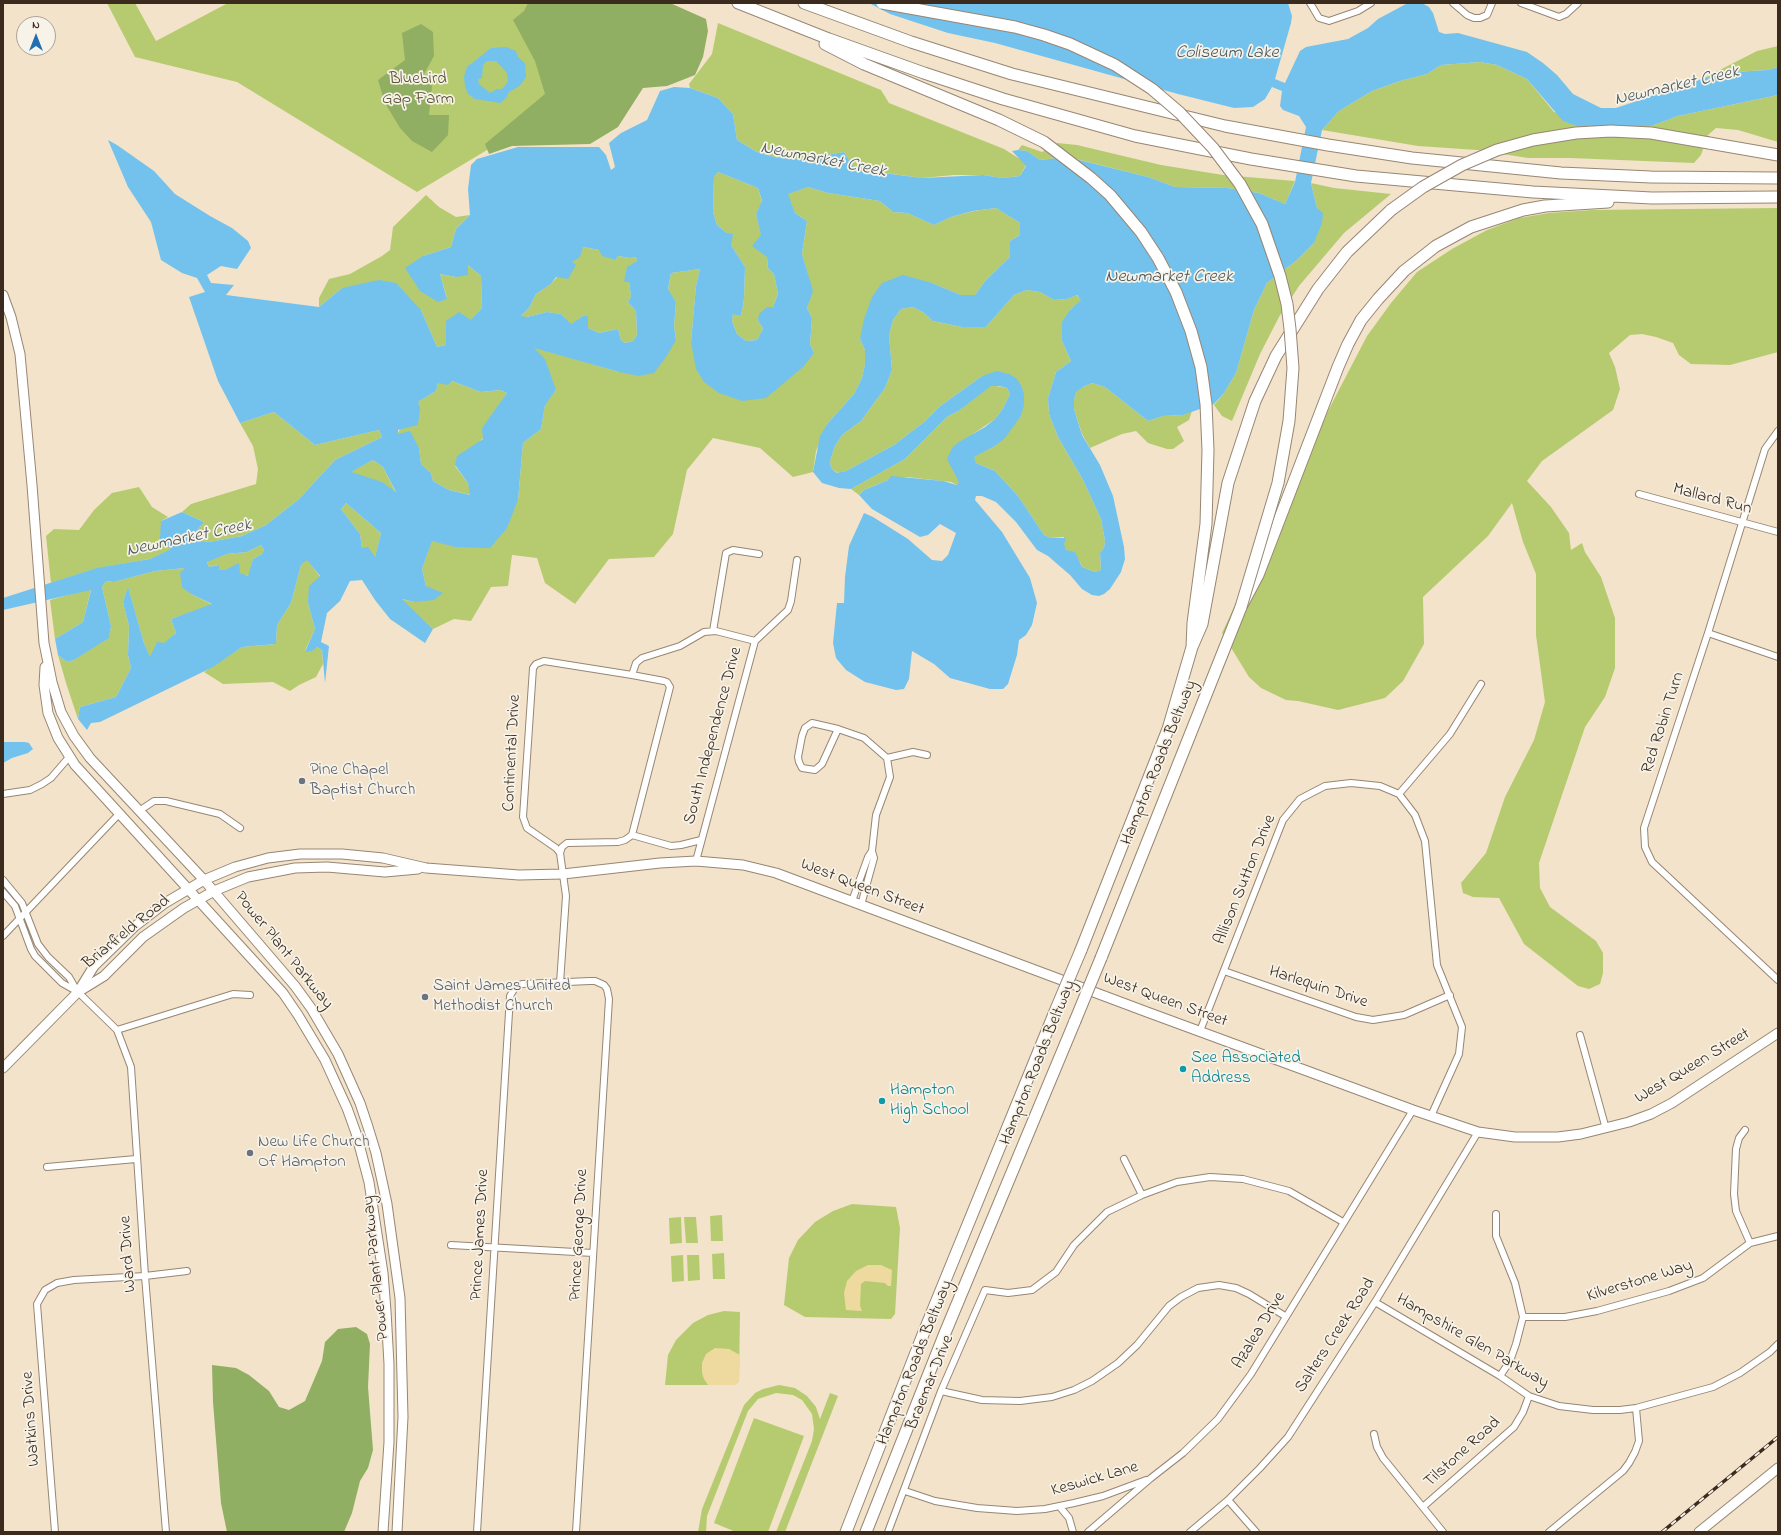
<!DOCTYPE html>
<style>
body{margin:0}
#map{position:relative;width:1781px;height:1535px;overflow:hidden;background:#f3e3ca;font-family:"Indie Flower",sans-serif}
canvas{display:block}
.frame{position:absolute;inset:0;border:4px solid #3b2a1e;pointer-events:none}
.north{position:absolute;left:16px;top:16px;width:40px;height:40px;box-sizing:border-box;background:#f7f3e8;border:1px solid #aca397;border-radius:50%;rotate:0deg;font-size:11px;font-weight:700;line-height:16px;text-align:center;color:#3b2a1e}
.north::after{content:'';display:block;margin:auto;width:14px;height:18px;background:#1f6fb2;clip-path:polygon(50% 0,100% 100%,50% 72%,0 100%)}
</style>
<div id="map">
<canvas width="1781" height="1535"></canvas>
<div class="frame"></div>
<div class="north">N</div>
</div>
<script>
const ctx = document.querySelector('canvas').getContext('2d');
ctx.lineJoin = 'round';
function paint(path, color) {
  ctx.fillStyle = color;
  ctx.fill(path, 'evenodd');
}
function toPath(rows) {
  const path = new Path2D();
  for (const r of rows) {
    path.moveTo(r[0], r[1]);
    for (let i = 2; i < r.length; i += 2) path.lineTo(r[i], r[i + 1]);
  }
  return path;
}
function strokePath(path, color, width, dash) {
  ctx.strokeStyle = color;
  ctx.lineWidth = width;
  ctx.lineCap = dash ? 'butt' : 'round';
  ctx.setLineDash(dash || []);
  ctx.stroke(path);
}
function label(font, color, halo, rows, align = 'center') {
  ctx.font = font + ' "Indie Flower",sans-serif';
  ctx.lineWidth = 3.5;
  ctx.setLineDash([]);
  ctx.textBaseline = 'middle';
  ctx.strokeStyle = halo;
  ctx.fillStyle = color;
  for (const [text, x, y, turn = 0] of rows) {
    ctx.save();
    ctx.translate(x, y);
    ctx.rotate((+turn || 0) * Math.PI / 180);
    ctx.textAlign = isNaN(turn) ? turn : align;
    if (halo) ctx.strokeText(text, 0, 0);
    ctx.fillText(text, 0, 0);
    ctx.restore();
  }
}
paint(toPath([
 [107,3,135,3,156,41,228,3,647,3,517,132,417,192,237,82,135,57],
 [718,23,881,90,889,103,1004,149,1023,161,1026,165,1020,176,1002,178,983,175,954,175,922,178,855,169,844,152,804,159,778,158,757,152,737,140,733,114,718,98,690,88,689,84,712,54],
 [1778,46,1778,67,1768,70,1734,72,1702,79,1757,51],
 [1480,62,1497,65,1527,79,1554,112,1654,125,1678,116,1778,95,1778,142,1738,130,1716,128,1708,135,1701,155,1694,163,1570,158,1528,158,1477,150,1418,146,1322,130,1339,111,1372,91,1400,81,1427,74,1441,65],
 [1057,143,1077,145,1161,165,1223,175,1295,181,1285,204,1259,193,1227,188,1175,187,1148,177,1068,157,1040,160,1027,151,1018,150,1022,145,1042,152],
 [718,172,758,188,762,202,756,214,767,257,768,268,774,274,778,294,773,307,758,320,763,329,757,340,746,341,737,334,732,321,733,313,741,316,744,299,745,267,731,245,727,233,717,225,713,212,714,177],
 [1311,183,1334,188,1391,194,1344,233,1299,286,1279,317,1260,354,1232,421,1222,416,1214,405,1224,393,1236,373,1254,310,1267,283,1297,260,1314,243,1317,208],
 [808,187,828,193,880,201,893,212,907,213,934,225,951,217,974,211,996,208,1020,223,1020,235,1010,241,1010,257,985,281,975,295,961,295,932,283,860,339,865,350,865,364,862,378,854,394,828,423,816,451,813,472,793,477,760,448,713,438,687,470,673,534,654,557,609,559,575,604,545,583,537,558,512,555,508,586,491,587,471,621,454,619,433,629,401,599,414,602,426,586,422,569,432,540,518,500,523,443,541,429,545,404,556,390,533,347,619,372,676,340,674,326,676,302,668,290,671,273,700,269,696,286,691,342,814,353,810,344,812,318,807,308,812,291,802,254,807,221,795,213,787,194],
 [426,195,439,207,456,217,470,215,456,229,451,247,423,256,447,298,440,274,456,277,468,265,481,276,482,308,471,321,446,345,437,347,421,310,342,288,319,307,319,298,329,279,350,274,382,256,390,250,393,227],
 [1778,208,1778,352,1730,365,1691,364,1679,355,1673,343,1656,337,1642,334,1630,335,1609,353,1615,367,1620,389,1613,410,1542,461,1527,481,1551,507,1569,533,1571,550,1582,543,1585,552,1601,577,1615,618,1615,668,1605,697,1585,727,1539,863,1540,888,1550,907,1596,941,1603,953,1603,973,1600,984,1589,989,1578,986,1524,944,1499,898,1473,897,1463,893,1461,883,1486,853,1505,797,1534,740,1545,702,1536,635,1536,574,1523,542,1512,503,1488,536,1423,597,1424,644,1403,681,1385,698,1338,710,1298,701,1286,700,1261,688,1249,677,1222,633,1304,457,1367,336,1391,303,1417,272,1452,249,1487,230,1519,218,1549,213,1592,210],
 [583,247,599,250,616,260,618,256,630,258,636,257,637,261,624,282,629,282,631,296,628,302,636,311,637,335,633,341,625,343,621,340,618,329,599,333,588,328,588,317,583,316,571,325,561,314,547,312,527,317,520,317,529,308,536,294,551,284],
 [1027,290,1040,292,1054,300,1067,299,1076,295,1082,300,1070,310,1062,341,1071,361,1056,372,1048,398,1049,414,1058,437,1083,480,1101,519,1105,541,1104,548,1100,553,1101,570,1095,572,1082,567,1080,562,1066,550,1064,548,1064,537,1051,538,1044,535,1018,496,995,471,976,463,973,457,995,446,1021,416,1024,394,982,376,939,407,924,422,894,445,846,471,838,473,831,468,830,461,835,446,842,435,861,421,885,388,892,370,889,335,893,320,901,309,913,307,923,312,933,321,962,327,986,327,1014,295],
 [452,381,481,392,500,390,507,393,496,410,483,438,455,466,468,483,471,495,449,490,433,481,431,473,421,464,419,448,397,434,418,402,436,391,438,383],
 [1092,383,1105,387,1148,421,1163,416,1183,415,1192,411,1189,420,1177,427,1184,441,1173,449,1167,449,1148,443,1136,431,1122,434,1090,448,1082,434,1074,409,1074,400,1076,391,1083,387],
 [991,385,1007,388,1010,394,1002,410,995,419,973,434,960,482,957,485,951,482,907,477,888,480,878,484,864,490,859,495,851,489,905,459,947,417,960,410],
 [274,412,315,445,379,430,382,437,335,460,299,499,266,525,242,536,209,542,195,540,195,533,204,522,182,512,191,504,256,484,258,469,253,446,240,423],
 [373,460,383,467,396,493,350,472],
 [139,487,152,507,168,517,161,521,172,549,150,559,95,569,51,583,46,536,54,529,79,530,94,510,112,493],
 [346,503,381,533,375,558,362,548,360,534,341,509],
 [261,545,264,550,262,554,253,559,249,576,219,570,218,565,209,567,207,561,227,554,247,552],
 [307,559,320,577,308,603,315,629,305,651,317,647,322,650,323,664,316,677,299,685,290,691,273,682,223,684,204,672,242,647,276,644,277,625,291,603,301,565],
 [185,568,191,594,213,605,171,619,176,633,150,658,144,643,128,588,123,602,129,626,128,655,131,668,116,697,80,707,78,719,66,683,58,655,67,662,74,660,109,637,111,626,102,587,106,581,114,582,155,571],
 [91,589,83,622,55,639,50,600],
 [852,1204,896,1207,900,1228,895,1314,891,1319,805,1317,784,1305,789,1258,798,1240,815,1222,833,1211],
 [722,1215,723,1241,711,1241,710,1216],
 [681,1217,682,1243,670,1244,669,1218],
 [684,1217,696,1217,698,1243,686,1243],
 [724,1253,725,1279,713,1279,712,1254],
 [683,1255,684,1281,672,1282,671,1256],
 [687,1255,699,1255,700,1280,688,1281],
 [724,1311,740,1312,739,1381,735,1385,665,1385,668,1355,676,1340,693,1323,708,1315],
 [779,1385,795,1388,807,1396,816,1407,820,1419,830,1393,838,1396,785,1532,776,1532,812,1441,814,1429,812,1414,802,1400,793,1395,776,1393,758,1399,748,1411,707,1516,706,1532,698,1532,702,1509,744,1405,755,1393,763,1389],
 [754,1418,804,1436,768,1532,736,1532,714,1523]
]), '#b6cb70');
paint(toPath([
 [528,3,670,3,706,19,708,31,703,57,695,75,667,86,643,88,618,127,590,144,512,146,489,154,485,144,545,94,535,61,513,20,524,11],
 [421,24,433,32,434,56,423,76,432,86,429,115,449,115,448,135,432,152,412,141,400,128,385,103,378,80,405,60,402,33],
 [356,1327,367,1334,370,1344,368,1387,373,1450,368,1468,360,1481,352,1513,344,1532,227,1532,221,1503,213,1402,212,1365,236,1368,249,1375,269,1391,279,1407,289,1410,305,1401,322,1361,325,1342,338,1329]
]), '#90af62');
paint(toPath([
 [868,1265,881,1265,892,1270,891,1286,888,1286,885,1283,865,1281,861,1284,860,1306,862,1311,846,1310,844,1293,847,1281,856,1271],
 [715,1348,729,1349,740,1355,739,1381,735,1385,708,1385,704,1379,702,1373,702,1363,706,1354]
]), '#eeda9e');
paint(toPath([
 [869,3,1288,3,1292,16,1291,23,1275,79,1285,83,1300,51,1306,47,1348,39,1368,28,1378,19,1406,4,1422,3,1429,7,1433,13,1439,32,1445,34,1458,33,1527,52,1543,63,1557,75,1573,94,1601,108,1616,108,1702,79,1734,72,1768,70,1778,67,1778,95,1678,116,1654,125,1638,127,1583,128,1563,121,1527,79,1497,65,1480,62,1441,65,1427,74,1400,81,1372,91,1339,111,1322,130,1311,183,1317,208,1323,213,1322,223,1314,243,1297,260,1267,283,1254,310,1236,373,1224,393,1214,404,1183,415,1163,416,1148,421,1105,387,1092,383,1083,387,1076,392,1074,400,1074,409,1082,435,1100,465,1113,496,1124,547,1125,559,1121,572,1110,589,1104,594,1099,596,1092,595,1082,589,1070,575,1048,556,1037,550,1016,522,996,502,982,496,976,496,975,500,1002,532,1030,578,1037,603,1032,625,1026,635,1019,640,1017,655,1008,684,1003,689,990,689,950,678,934,664,912,651,909,679,904,689,896,690,865,682,846,670,836,658,833,643,837,603,844,603,845,577,849,546,864,513,873,517,908,539,932,560,942,561,948,555,956,533,940,524,928,535,920,537,872,509,859,495,864,490,888,480,891,476,943,481,957,485,959,482,947,459,952,448,959,442,985,427,995,419,1002,410,1010,394,1007,388,999,386,991,386,960,410,947,417,905,459,851,489,839,488,822,483,813,472,820,436,828,423,854,394,862,378,865,364,865,350,860,339,864,319,872,297,882,283,903,275,932,283,961,295,975,295,985,281,1010,257,1010,241,1020,235,1020,223,996,208,973,211,951,217,934,225,907,213,893,212,880,201,828,193,808,187,788,194,795,213,807,221,802,254,813,291,807,308,812,318,810,344,814,353,803,367,766,398,742,401,719,393,704,382,696,369,691,342,696,286,700,269,671,273,668,289,676,302,674,326,676,340,666,357,654,373,639,376,619,372,534,348,545,359,556,390,545,405,541,429,523,443,518,500,507,528,490,548,455,547,432,541,422,569,426,586,443,593,434,600,414,602,402,599,433,629,425,643,390,619,375,600,362,580,350,581,340,601,327,613,321,642,329,646,325,683,322,650,317,647,312,651,305,652,315,629,308,603,309,586,320,576,307,560,301,565,291,603,277,625,276,644,242,647,213,667,100,722,91,723,87,730,78,719,80,707,116,697,131,668,128,655,129,626,123,602,128,587,144,643,150,657,157,642,164,643,176,633,171,619,212,604,191,594,182,587,180,573,185,568,155,571,114,582,106,581,102,587,111,626,109,638,74,660,67,662,58,655,55,639,83,622,91,590,3,610,3,598,97,568,150,559,171,549,160,539,161,521,182,512,204,522,195,533,195,540,209,542,242,536,266,525,299,499,335,460,382,437,379,430,315,445,274,412,240,423,218,381,189,297,205,292,197,278,182,273,161,260,151,222,128,187,108,140,117,145,154,171,175,194,210,216,232,228,248,241,251,248,237,269,221,266,207,275,211,283,234,285,226,295,319,307,342,288,379,280,396,283,421,310,437,347,446,345,446,321,459,312,471,320,482,308,481,276,468,265,468,275,456,277,440,274,447,299,438,302,420,291,405,268,423,256,451,247,456,229,470,215,468,189,471,165,477,159,518,147,599,147,606,155,611,170,615,167,609,143,621,133,647,120,660,91,674,87,690,88,718,98,733,114,737,140,757,152,778,158,804,159,844,152,855,169,868,171,922,178,983,175,1002,178,1020,176,1026,166,1012,151,1018,150,1027,151,1040,160,1067,157,1148,177,1175,187,1227,188,1259,193,1285,204,1295,182,1306,127,1299,116,1283,110,1280,106,1282,91,1272,87,1265,99,1253,107,1234,108,1178,94,995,43,948,33,890,14],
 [718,172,758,188,762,201,756,214,761,235,752,246,767,257,768,268,774,274,778,294,773,307,767,307,759,314,758,320,763,329,757,340,746,341,737,334,732,321,733,314,741,316,744,299,745,267,731,245,733,234,727,233,717,225,713,212,714,177],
 [583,247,599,250,602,256,616,260,618,256,630,258,636,257,637,261,627,267,624,282,629,282,631,296,628,302,636,311,637,335,633,341,625,343,621,340,618,329,599,333,588,328,588,316,583,316,571,324,561,314,547,312,527,317,521,316,529,308,536,294,551,284,556,277,568,279,576,265,572,262,580,257],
 [1027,290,1040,292,1054,300,1067,299,1077,295,1081,300,1070,310,1062,322,1062,341,1071,361,1056,372,1048,398,1049,414,1058,437,1083,480,1101,519,1105,541,1104,548,1100,553,1101,570,1095,572,1082,567,1075,552,1066,550,1064,544,1066,538,1051,538,1044,535,1018,496,995,471,976,463,974,457,995,446,1005,438,1021,416,1024,405,1024,394,1021,385,1016,378,1009,374,997,371,982,376,939,407,924,422,894,445,846,471,837,473,831,468,830,461,835,446,842,435,861,421,885,388,892,370,889,335,893,320,901,309,913,307,923,312,933,321,962,327,986,327,1014,295],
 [452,381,481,392,500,390,507,393,482,428,483,439,457,456,455,465,468,483,470,495,449,490,433,481,431,473,421,464,419,448,410,431,398,434,398,430,418,425,420,408,418,402,436,391,438,383,448,385],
 [373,460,383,467,396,492,382,482,351,472],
 [346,503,381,533,375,557,368,547,362,548,360,534,341,509],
 [261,545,264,550,262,554,253,559,248,576,240,573,239,563,225,570,219,570,219,565,209,567,207,562,227,554,247,552],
 [506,47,516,51,518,57,525,63,526,77,522,83,518,87,509,92,506,98,500,103,475,99,468,94,465,86,464,77,467,67,491,48],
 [487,61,496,61,507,73,508,82,502,89,497,89,490,93,479,84,478,79,482,78,483,65],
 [3,742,25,742,29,743,33,749,28,753,12,758,3,763]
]), '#72c2ed');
const minor = toPath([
 [1310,3,1319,18,1329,21,1358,11,1371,3],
 [1453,3,1467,15,1474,18,1480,18,1487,15,1492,3],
 [1521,3,1559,17,1566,14,1578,3],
 [1778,431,1765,449,1708,633,1644,828,1645,847,1652,862,1778,980],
 [1639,494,1778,532],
 [713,631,726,553,733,550,759,554],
 [1708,633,1778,657],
 [838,729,822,764,815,770,802,768,799,762,798,757,802,736,805,728,812,723,838,729,864,738,887,758,890,777,876,815,872,851],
 [887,758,913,752,927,755],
 [3,794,30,790,42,784,51,778,70,756],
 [1399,794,1450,734,1481,684],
 [139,811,154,801,166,801,220,814,240,828],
 [632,835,671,846,681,845,701,840],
 [560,853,562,847,567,843,618,842,625,840,632,835,670,687,667,682,664,681,632,675],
 [696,861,755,641,788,610,791,601,797,560],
 [3,880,22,903,38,944,48,957,69,977,77,991],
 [3,892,15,906,31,949,35,956,62,983,78,992,117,1030,131,1067,145,1276,166,1532],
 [852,901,868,857,872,851,874,858,861,905],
 [3,936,119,814],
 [1224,971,1356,1017,1373,1020,1404,1015,1450,995],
 [560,983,566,896,560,853,556,848,527,828,523,817,533,668,536,664,544,661,632,675,636,663,642,658,680,646,704,632,716,631,755,641],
 [117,1030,233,994,250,995],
 [1200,1031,1283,820,1300,799,1325,786,1351,783,1380,786,1399,794,1415,815,1425,841,1437,965,1462,1027,1459,1054,1431,1116],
 [1580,1035,1606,1129],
 [1745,1130,1739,1138,1736,1149,1734,1194,1736,1211,1750,1243],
 [1124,1159,1142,1195],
 [47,1167,136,1159],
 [1496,1214,1496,1236,1515,1283,1523,1317,1516,1344,1510,1361,1500,1376],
 [451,1245,593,1253],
 [1375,1302,1500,1376,1529,1396,1559,1406,1593,1410,1620,1410,1636,1408,1713,1387,1740,1373,1770,1352,1778,1344],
 [1523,1317,1565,1317,1597,1311,1669,1291,1703,1278,1750,1243,1778,1236],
 [941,1391,982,1400,1020,1401,1052,1397,1074,1390,1092,1381,1118,1363,1137,1345,1169,1306,1181,1297,1198,1288,1219,1285,1236,1288,1249,1294,1285,1316],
 [1374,1434,1377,1447,1383,1458,1443,1532],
 [905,1491,935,1501,977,1508,1017,1511,1045,1509,1074,1503,1103,1496,1146,1480],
 [1228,1500,1256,1532],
 [1424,1506,1514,1427,1523,1412,1529,1396],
 [1060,1507,1069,1518,1073,1532],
 [55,1532,37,1304,45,1290,57,1283,74,1280,145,1276,187,1271],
 [477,1532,510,996,516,986,522,984,590,981,595,981,604,985,607,989,609,999,576,1532],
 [888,1532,941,1391,985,1290,1008,1293,1032,1290,1056,1272,1074,1245,1107,1212,1142,1195,1177,1182,1210,1177,1243,1179,1289,1191,1343,1222],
 [1088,1532,1151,1478,1183,1453,1218,1419,1251,1374,1413,1110],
 [1190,1532,1228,1500,1260,1468,1288,1437,1375,1302,1478,1132],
 [1549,1532,1623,1471,1629,1463,1635,1452,1639,1441,1636,1408]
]);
const secondary = toPath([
 [3,295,11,317,20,354,32,485,44,643,52,682,61,712,74,736,90,758,204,880,295,986,311,1008,338,1054,360,1103,368,1127,376,1153,387,1204,400,1298,403,1417,397,1532],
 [45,667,44,685,48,713,58,738,75,765,283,993,298,1015,325,1060,347,1108,356,1133,369,1182,383,1273,386,1311,389,1364,389,1442,383,1532],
 [78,992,94,966,134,927,165,903,204,880,235,867,268,858,300,854,342,854,383,858,426,868,519,875,563,874,660,863,696,861,743,865,776,873,1147,1012,1413,1110,1478,1132,1515,1137,1558,1137,1581,1134,1629,1122,1651,1114,1672,1103,1778,1033],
 [3,1068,78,992,104,976,143,937,184,908,214,891,248,877,295,868,327,867,385,872,418,869],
 [1699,1532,1778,1468]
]);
const motorway = toPath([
 [738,3,829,39,924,73,1003,99,1135,136,1251,159,1356,176,1533,192,1652,198,1778,197],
 [804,3,911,42,1012,74,1225,126,1328,145,1412,158,1561,173,1651,177,1778,178],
 [825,44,864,64,999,120,1044,142,1091,178,1110,195,1141,232,1158,258,1176,292,1191,331,1201,367,1206,404,1208,450,1206,524,1193,623,1192,647],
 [1709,143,1778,155],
 [1081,950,1168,729,1192,647,1202,624,1228,483,1255,401,1276,356,1318,289,1347,252,1391,210],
 [1101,958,1241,607,1258,575,1338,367,1348,344,1361,320,1378,299,1404,271,1436,246,1471,227,1523,210,1545,206,1608,202],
 [846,1532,924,1332,1054,1014],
 [866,1532,945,1333,1075,1021]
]);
strokePath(minor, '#978674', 8);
strokePath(secondary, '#978674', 11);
strokePath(motorway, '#978674', 13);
strokePath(minor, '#fff', 6);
strokePath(secondary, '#fff', 9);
strokePath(motorway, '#fff', 11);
const rail = toPath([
 [1662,1532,1778,1437]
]);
strokePath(rail, '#3b2a1e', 3.5);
strokePath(rail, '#f7f3e8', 2, [6]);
const motorwayBridge = toPath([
 [882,3,1015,27,1044,35,1070,44,1115,65,1152,89,1180,113,1213,148,1240,184,1262,224,1280,276,1287,304,1290,329,1293,368,1289,421,1278,483,1241,607],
 [1391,210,1423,187,1462,165,1497,150,1533,140,1576,133,1611,131,1651,133,1709,143],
 [1054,1014,1081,950],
 [1075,1021,1101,958]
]);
strokePath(motorwayBridge, '#978674', 13, []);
strokePath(motorwayBridge, '#fff', 11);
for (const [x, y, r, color] of [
 [302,781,4,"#6b7280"],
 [425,997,4,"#6b7280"],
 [1183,1069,4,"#0f9aa8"],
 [882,1101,4,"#0f9aa8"],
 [250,1153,4,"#6b7280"]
]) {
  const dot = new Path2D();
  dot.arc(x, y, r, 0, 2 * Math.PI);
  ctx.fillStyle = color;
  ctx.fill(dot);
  strokePath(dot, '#f7f3e8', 1.5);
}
label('17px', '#5a5232', '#f7f3e8', [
 ["Bluebird",418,80],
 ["Gap Farm",418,100]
]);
label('17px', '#3b2a1e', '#f7f3e8', [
 ["Mallard Run",1712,500,15],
 ["Red Robin Turn",1664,723,-72],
 ["South Independence Drive",714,736,-75],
 ["Continental Drive",513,753,-87],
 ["Hampton Roads Beltway",1160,763,-68],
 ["Allison Sutton Drive",1246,880,-68],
 ["West Queen Street",862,888,21],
 ["Briarfield Road",127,933,-39],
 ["Power Plant Parkway",283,951,51],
 ["Harlequin Drive",1318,988,18],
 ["West Queen Street",1165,1001,20],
 ["Hampton Roads Beltway",1039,1063,-68],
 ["West Queen Street",1693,1067,-31],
 ["Prince James Drive",481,1235,-87],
 ["Prince George Drive",580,1235,-87],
 ["Ward Drive",129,1254,-94],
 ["Power Plant Parkway",377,1268,-96],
 ["Kilverstone Way",1640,1282,-17],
 ["Azalea Drive",1260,1331,-59],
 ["Salters Creek Road",1336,1336,-57],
 ["Hampshire Glen Parkway",1472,1342,30],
 ["Hampton Roads Beltway",916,1363,-68],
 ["Braemar Drive",931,1383,-68],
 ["Watkins Drive",32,1419,-94],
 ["Tilstone Road",1463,1453,-42],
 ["Keswick Lane",1095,1480,-16]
]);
label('17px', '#5b616d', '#f7f3e8', [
 ["Pine Chapel",310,771],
 ["Baptist Church",310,791],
 ["Saint James United",433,987],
 ["Methodist Church",433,1007],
 ["New Life Church",258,1143],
 ["Of Hampton",258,1163]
], 'left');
label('17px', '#0d838f', '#f7f3e8', [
 ["See Associated",1191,1059],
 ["Address",1191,1079],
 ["Hampton",890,1091],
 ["High School",890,1111]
], 'left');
label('italic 18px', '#4c585c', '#f7f3e8', [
 ["Coliseum Lake",1227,54],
 ["Newmarket Creek",1677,87,-13],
 ["Newmarket Creek",823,161,11],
 ["Newmarket Creek",1169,278],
 ["Newmarket Creek",189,539,-12]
]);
</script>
